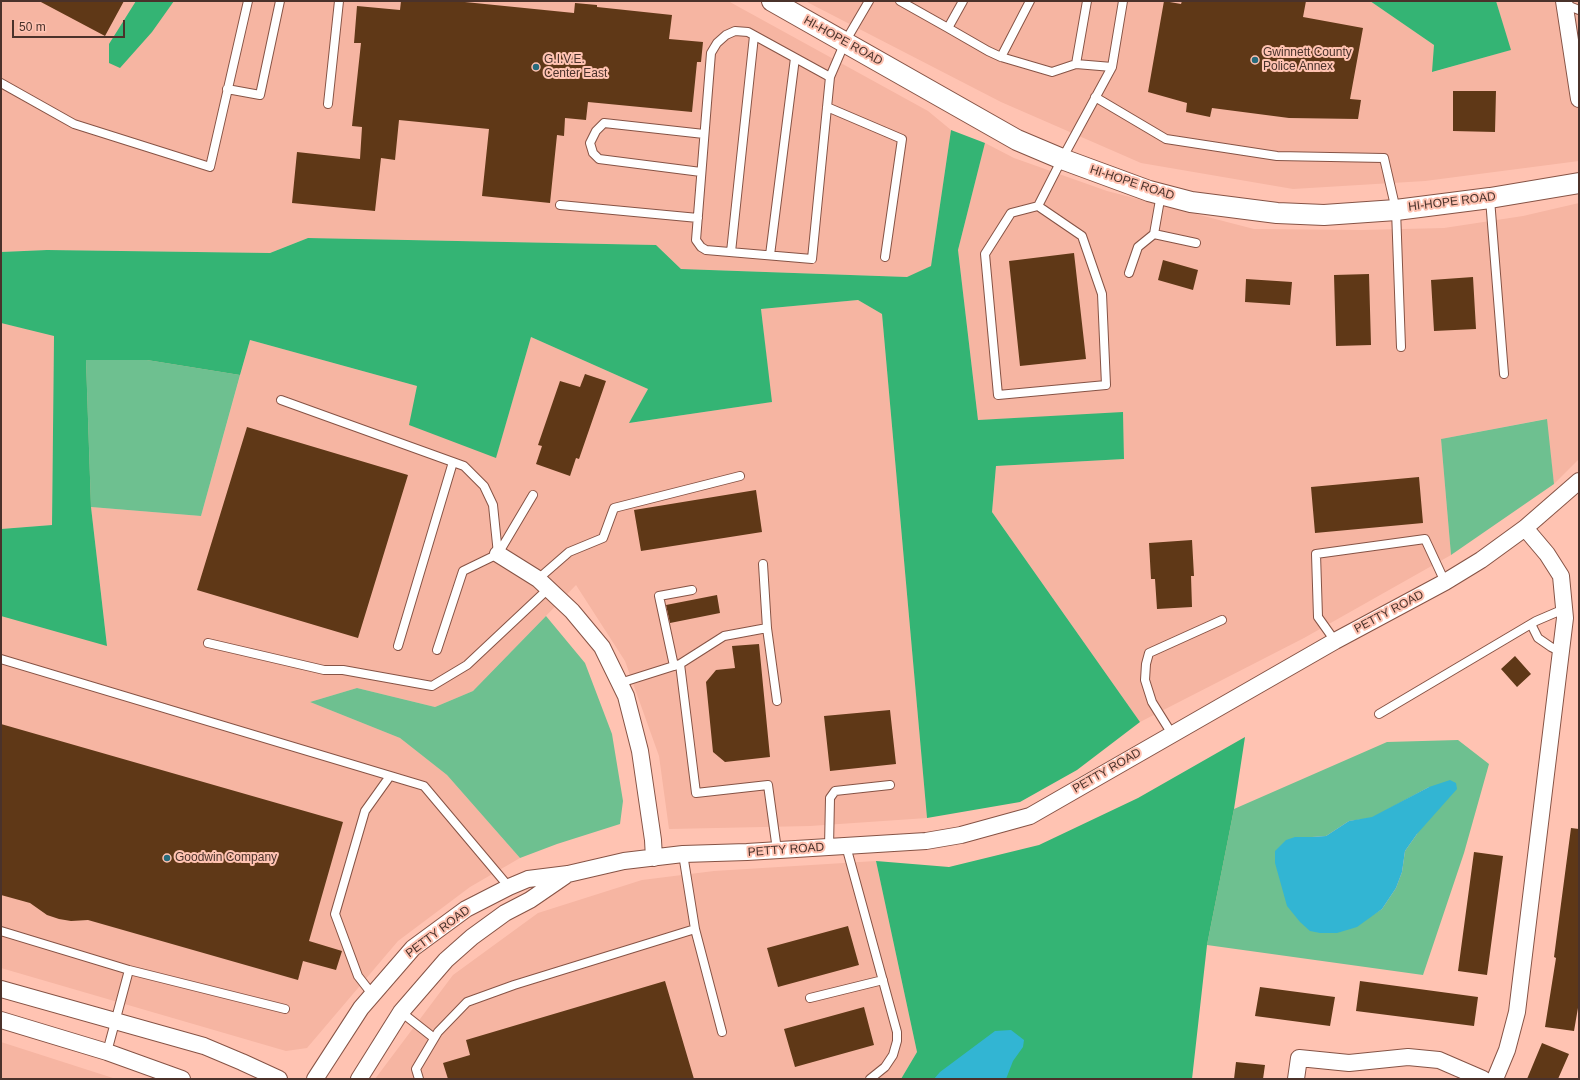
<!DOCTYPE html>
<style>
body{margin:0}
#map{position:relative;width:1580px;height:1080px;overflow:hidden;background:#ffc3b2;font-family:Arial,sans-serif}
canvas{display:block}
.frame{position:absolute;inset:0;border:2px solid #4a322b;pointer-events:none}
.scale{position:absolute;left:12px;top:20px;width:113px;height:18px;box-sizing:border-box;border:2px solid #4a322b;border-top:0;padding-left:5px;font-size:12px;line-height:14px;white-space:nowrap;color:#4a322b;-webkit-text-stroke:3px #ffc3b2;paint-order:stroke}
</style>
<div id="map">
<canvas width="1580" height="1080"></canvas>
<div class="frame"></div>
<div class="scale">50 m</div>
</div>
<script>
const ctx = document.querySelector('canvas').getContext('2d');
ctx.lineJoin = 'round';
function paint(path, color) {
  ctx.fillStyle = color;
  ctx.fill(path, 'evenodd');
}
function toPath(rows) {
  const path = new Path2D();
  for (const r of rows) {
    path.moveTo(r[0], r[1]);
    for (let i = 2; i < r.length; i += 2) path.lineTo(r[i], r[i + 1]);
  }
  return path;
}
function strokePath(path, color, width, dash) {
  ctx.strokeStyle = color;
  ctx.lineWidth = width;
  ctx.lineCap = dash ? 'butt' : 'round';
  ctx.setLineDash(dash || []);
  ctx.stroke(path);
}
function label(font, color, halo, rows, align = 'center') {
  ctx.font = font + ' Arial,sans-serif';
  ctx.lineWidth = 4;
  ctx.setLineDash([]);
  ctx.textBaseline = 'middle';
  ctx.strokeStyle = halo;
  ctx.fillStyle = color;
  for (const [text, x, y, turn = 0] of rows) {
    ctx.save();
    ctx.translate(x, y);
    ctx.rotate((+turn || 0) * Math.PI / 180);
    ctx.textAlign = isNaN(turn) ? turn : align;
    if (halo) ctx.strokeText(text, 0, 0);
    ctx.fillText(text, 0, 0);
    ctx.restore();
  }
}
paint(toPath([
 [1,1,728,1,928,111,951,130,931,266,908,277,681,269,656,245,308,238,270,253,47,250,1,252],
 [805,1,1370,1,1434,45,1433,72,1510,50,1496,1,1579,1,1579,161,1425,181,1293,189,1141,163,1001,102],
 [985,143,1014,158,1107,191,1254,229,1361,230,1444,228,1523,216,1579,203,1579,459,1554,484,1546,419,1441,439,1451,555,1304,638,1140,722,992,512,996,466,1124,459,1123,413,978,420,958,250],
 [858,300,882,314,927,818,810,826,669,829,659,756,625,661,576,585,473,691,435,707,357,688,310,702,400,738,447,775,520,858,470,887,398,941,307,1048,286,1051,1,968,1,615,107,645,91,507,201,516,250,340,417,386,496,457,531,337,648,389,630,423,771,402,761,309],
 [1,323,54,335,52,525,1,529],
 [876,861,917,1052,901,1079,375,1079,453,975,538,913,642,880,714,871],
 [1,1042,116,1079,1,1079]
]), '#f6b5a2');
paint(toPath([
 [86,360,147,360,240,375,201,516,91,507],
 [1547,419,1554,484,1451,555,1441,439],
 [546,616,585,663,612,734,623,801,620,824,557,844,520,858,447,775,400,738,310,702,357,688,435,707,473,691],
 [1458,740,1489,764,1464,853,1423,975,1207,945,1234,809,1387,742],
 [1429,787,1417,834,1405,851,1402,872,1396,888,1382,909,1371,916,1295,837,1312,837,1326,836,1349,821,1372,818]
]), '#6ec090');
paint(toPath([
 [136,1,174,1,152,32,120,68,109,63,109,44],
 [1370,1,1496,1,1511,50,1432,72,1434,45],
 [951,130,985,143,958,250,978,420,1123,412,1124,459,996,466,992,512,1140,722,1077,770,1020,802,927,818,882,314,858,300,761,309,772,402,629,423,648,389,531,337,496,458,409,425,417,386,250,340,240,375,147,360,86,360,91,507,107,646,1,616,1,529,52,525,54,336,1,323,1,252,47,250,270,253,308,238,656,245,681,269,907,277,931,266],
 [1245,737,1234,809,1207,945,1192,1079,901,1079,917,1052,876,861,949,867,1039,845,1138,798]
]), '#34b474');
paint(toPath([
 [1450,780,1456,783,1457,789,1417,834,1405,851,1402,872,1396,888,1382,909,1357,927,1337,933,1320,933,1310,931,1300,922,1287,906,1275,863,1275,851,1286,840,1295,837,1312,837,1326,836,1349,821,1372,817,1429,787],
 [1011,1030,1024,1040,1023,1047,1013,1061,1006,1079,934,1079,940,1072,995,1031]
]), '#32b5d3');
paint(toPath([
 [39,1,124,1,105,36],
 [401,1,455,1,574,13,575,3,597,5,597,7,672,15,669,39,703,42,701,62,697,62,692,112,588,102,586,120,565,118,564,136,557,135,550,203,482,196,489,129,399,120,395,160,381,158,375,211,292,203,297,152,360,159,362,127,352,126,361,43,354,43,357,6,400,10],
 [1164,1,1181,4,1182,1,1306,1,1303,17,1363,28,1350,99,1361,100,1358,119,1289,118,1212,108,1210,117,1186,112,1187,103,1148,92],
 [1453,91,1496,91,1495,132,1453,131],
 [1074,253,1086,359,1020,366,1009,261],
 [1163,260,1198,270,1193,290,1158,280],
 [1369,274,1371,345,1336,346,1334,275],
 [1473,277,1476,329,1434,331,1431,280],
 [1246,279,1292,282,1290,305,1245,302],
 [585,374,606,381,579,459,576,458,570,476,536,464,542,446,538,445,560,381,580,387],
 [247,427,408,475,358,638,197,590],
 [1419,477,1423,523,1315,533,1311,487],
 [756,490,762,532,641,551,634,510],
 [1192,540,1194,576,1191,576,1192,607,1157,609,1155,579,1151,579,1149,543],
 [717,595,720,613,670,623,666,605],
 [759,644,770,757,725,762,713,752,706,682,716,670,735,668,732,646],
 [1515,656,1531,674,1517,687,1501,669],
 [890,710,896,764,830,771,824,716],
 [1,724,343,822,309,941,342,951,336,970,303,961,298,980,88,920,71,921,59,919,47,915,30,903,1,895],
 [1571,828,1579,829,1579,1002,1574,1031,1545,1027,1556,958,1554,957],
 [1474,852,1503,856,1487,975,1458,971],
 [848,926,859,965,778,987,767,948],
 [665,981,694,1079,448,1079,443,1063,470,1055,466,1040],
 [1360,981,1478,997,1474,1026,1356,1011],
 [1260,987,1335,997,1330,1026,1255,1016],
 [864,1007,874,1045,795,1067,784,1029],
 [1542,1043,1569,1054,1558,1079,1527,1079],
 [1236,1062,1265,1065,1263,1079,1234,1079]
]), '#5f3817');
const service = toPath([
 [900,1,948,28,963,1],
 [1087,1,1076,64,1112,67],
 [1564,4,1579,10],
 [948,28,988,51,1001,57,1030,1],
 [1001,57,1052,72,1076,64],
 [830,77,748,32,735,31,726,35,717,43,711,53,696,240,701,247,706,250,812,259,830,77,845,42,869,1],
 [1,83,74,124,210,167,248,1],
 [227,89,260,95,280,1],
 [1095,97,1166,139,1277,156,1384,158,1396,210,1401,347],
 [328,104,339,1],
 [827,107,902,139,885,257],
 [701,172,599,159,593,153,590,143,596,131,604,123,704,134],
 [1161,194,1154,234,1196,243],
 [1490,199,1504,374],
 [560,205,698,218],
 [1038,206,1082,236,1102,294,1106,385,998,395,985,254,1011,213,1038,206,1062,159,1112,67,1123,1],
 [731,252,754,36],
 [770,255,795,58],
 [1129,273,1138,247,1154,234],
 [281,400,464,466,484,486,493,505,498,554],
 [763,564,767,628],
 [538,579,569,552,603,538,614,508,740,476],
 [1531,624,1538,638,1551,647,1561,652],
 [1335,641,1318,617,1316,554,1425,539,1445,582],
 [208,643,324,670,343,670,432,686,467,665,548,589],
 [398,646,453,462],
 [437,650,463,571,498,554,533,495],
 [1,659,424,786,509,887],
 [680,664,724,636,767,628,777,701],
 [674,666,659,596,692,590],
 [620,683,680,664,696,793,768,785,777,850],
 [1379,714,1536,621,1564,609],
 [1172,734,1152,702,1145,680,1146,664,1149,653,1222,620],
 [846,846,897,1032,897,1041,893,1055,885,1067,870,1079],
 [829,847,830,798,835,791,890,785],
 [695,929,722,1032],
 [1,931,129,970,285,1009],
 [372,994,358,976,335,914,365,811,390,776],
 [810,998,883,980],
 [401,1012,434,1038],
 [107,1052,129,970],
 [419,1079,416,1069,438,1032,467,1002,514,985,695,929,683,854]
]);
const minor = toPath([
 [1564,1,1579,99],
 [498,554,538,579,572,611,602,647,626,696,640,751,653,840,654,858],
 [1,989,204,1046,242,1062,279,1079],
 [1,1020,107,1052,182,1079],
 [315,1079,361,1008,413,948,466,909,509,887,528,879,568,874,624,861,683,854,747,852,926,841,961,835,1030,816,1335,641,1445,582,1481,560,1525,528,1579,481],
 [359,1079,401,1012,446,960,472,937,505,913,530,900,565,876],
 [1296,1079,1299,1058,1349,1063,1408,1057,1439,1060,1483,1079],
 [1495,1079,1507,1050,1517,1012,1565,618,1561,576,1547,554,1525,528]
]);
const tertiary = toPath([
 [772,1,1017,140,1062,159,1149,191,1191,202,1277,213,1324,215,1396,210,1490,198,1579,183]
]);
strokePath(service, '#865345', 10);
strokePath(minor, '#865345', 18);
strokePath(tertiary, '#865345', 22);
strokePath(service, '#fff', 8);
strokePath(minor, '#fff', 16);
strokePath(tertiary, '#fff', 20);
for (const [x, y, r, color] of [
 [1255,60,4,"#276b7c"],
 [536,67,4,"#276b7c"],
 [167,858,4,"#276b7c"]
]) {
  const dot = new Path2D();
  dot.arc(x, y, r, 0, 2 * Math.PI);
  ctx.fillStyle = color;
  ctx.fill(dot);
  strokePath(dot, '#ffc3b2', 1.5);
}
label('12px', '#4a322b', '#ffc3b2', [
 ["HI-HOPE ROAD",843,41,29],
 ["HI-HOPE ROAD",1132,183,18],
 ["HI-HOPE ROAD",1452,202,-7],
 ["PETTY ROAD",1389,612,-28],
 ["PETTY ROAD",1107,771,-30],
 ["PETTY ROAD",786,850,-4],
 ["PETTY ROAD",438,932,-37]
]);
label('12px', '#4a322b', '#ffc3b2', [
 ["Gwinnett County",1263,53],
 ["Police Annex",1263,67],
 ["G.I.V.E.",544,60],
 ["Center East",544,74],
 ["Goodwin Company",175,858]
], 'left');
</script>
